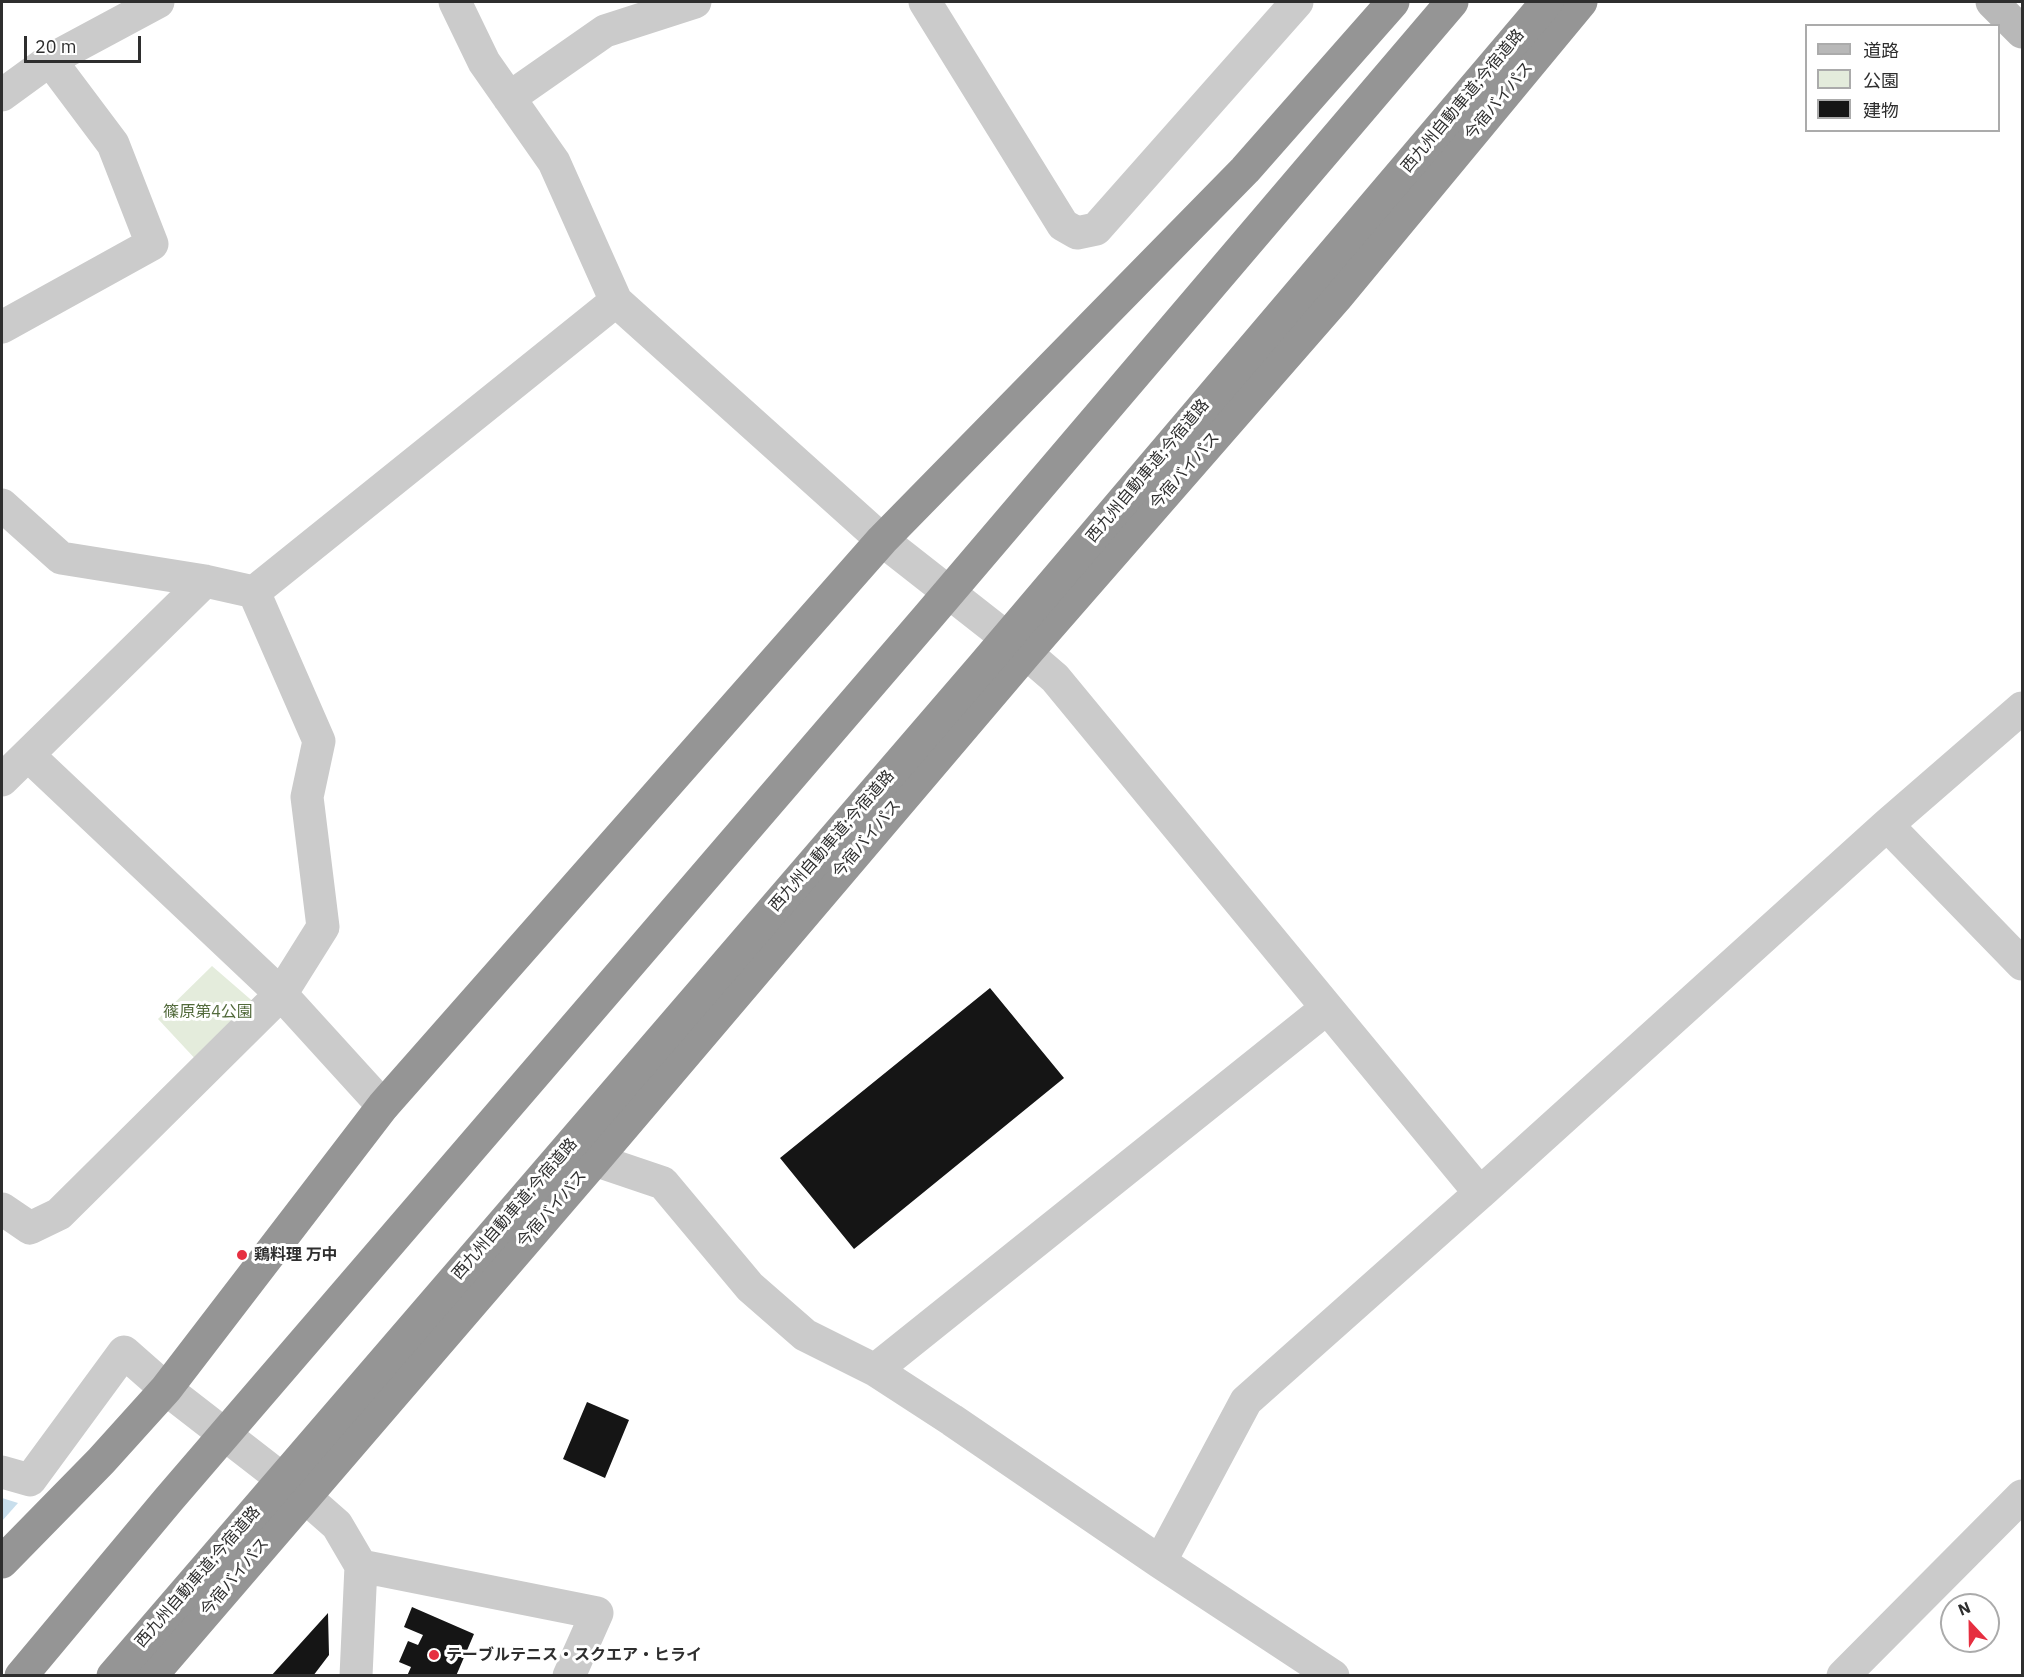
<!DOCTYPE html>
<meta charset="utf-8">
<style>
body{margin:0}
#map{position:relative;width:2024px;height:1677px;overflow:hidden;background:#fff;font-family:"IBM Plex Sans","Noto Sans JP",sans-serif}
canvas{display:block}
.frame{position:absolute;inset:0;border:3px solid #2e2e2e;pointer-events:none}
.legend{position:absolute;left:1805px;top:24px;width:195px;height:108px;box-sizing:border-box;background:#fff;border:2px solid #ababab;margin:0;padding:8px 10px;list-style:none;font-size:18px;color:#2e2e2e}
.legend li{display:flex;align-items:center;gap:12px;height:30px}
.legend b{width:30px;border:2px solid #ababab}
.north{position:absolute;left:1940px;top:1593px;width:60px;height:60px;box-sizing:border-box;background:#fff;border:2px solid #ababab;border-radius:50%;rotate:338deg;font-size:16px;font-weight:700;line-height:24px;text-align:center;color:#2e2e2e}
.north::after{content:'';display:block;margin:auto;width:21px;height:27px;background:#e62f40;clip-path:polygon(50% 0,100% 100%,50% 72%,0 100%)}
.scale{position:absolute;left:24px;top:36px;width:117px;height:27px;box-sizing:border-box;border:3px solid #2e2e2e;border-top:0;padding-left:8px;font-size:18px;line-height:21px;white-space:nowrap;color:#2e2e2e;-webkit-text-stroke:4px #fff;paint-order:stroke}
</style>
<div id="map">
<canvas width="2024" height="1677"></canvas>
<div class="frame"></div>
<ul class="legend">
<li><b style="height:8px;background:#b8b8b8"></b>道路</li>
<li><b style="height:16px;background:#e4ecdc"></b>公園</li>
<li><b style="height:16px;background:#151515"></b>建物</li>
</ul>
<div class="north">N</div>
<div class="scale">20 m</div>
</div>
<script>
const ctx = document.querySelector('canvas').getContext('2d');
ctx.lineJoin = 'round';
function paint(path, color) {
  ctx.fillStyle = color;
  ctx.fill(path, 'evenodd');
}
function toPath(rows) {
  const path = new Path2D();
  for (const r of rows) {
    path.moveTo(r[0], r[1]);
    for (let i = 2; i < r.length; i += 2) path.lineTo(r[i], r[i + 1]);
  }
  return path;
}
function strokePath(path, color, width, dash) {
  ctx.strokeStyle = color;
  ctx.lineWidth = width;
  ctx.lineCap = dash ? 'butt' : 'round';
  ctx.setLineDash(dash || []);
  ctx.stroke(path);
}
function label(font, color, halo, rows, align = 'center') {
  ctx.font = font + ' "IBM Plex Sans","Noto Sans JP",sans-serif';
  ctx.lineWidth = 6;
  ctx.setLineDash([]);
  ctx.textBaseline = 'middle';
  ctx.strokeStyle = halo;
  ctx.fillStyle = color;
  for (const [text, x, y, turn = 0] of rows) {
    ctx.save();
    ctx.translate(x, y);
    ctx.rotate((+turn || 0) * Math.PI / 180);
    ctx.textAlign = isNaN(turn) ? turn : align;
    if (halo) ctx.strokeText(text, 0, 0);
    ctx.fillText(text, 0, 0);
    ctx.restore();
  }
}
paint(toPath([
 [212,966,257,1005,199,1063,158,1019]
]), '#e4ecdc');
paint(toPath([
 [2,1498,18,1503,2,1521]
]), '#c8deec');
paint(toPath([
 [990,988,1064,1078,854,1249,780,1158],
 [587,1402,629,1420,605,1478,563,1459],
 [412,1607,474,1634,456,1676,407,1676,411,1667,399,1662,408,1641,418,1645,423,1635,404,1627],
 [328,1613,329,1655,313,1676,271,1676]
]), '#151515');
strokePath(toPath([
 [455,2,484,62,554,162,616,301,882,540,1026,653,1055,678,1480,1193,1887,825,2022,708],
 [925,2,1063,225,1077,233,1096,229,1297,2],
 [2,95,50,60,158,2],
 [509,98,605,31,695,2],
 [2,327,152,244,113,144,50,60],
 [2,505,61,558,205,581,254,592],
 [254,592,616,301],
 [28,755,281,994,383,1106],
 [2,780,205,581],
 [1887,825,2022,964],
 [595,1160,663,1183,750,1287,805,1335,875,1370,952,1420,1160,1562,1333,1676],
 [2,1209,30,1228,59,1214,281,994,323,927,307,797,319,741,254,592],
 [875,1370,1327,1008],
 [2,1472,30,1480,124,1352,166,1389,304,1496,337,1525,361,1566,356,1676],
 [1160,1562,1246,1401,1480,1193],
 [361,1566,597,1613,569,1676],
 [1843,1676,2022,1496]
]), '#cbcbcb', 33);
strokePath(toPath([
 [1992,2,2022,32]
]), '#b8b8b8', 33);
strokePath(toPath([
 [2,1562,101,1461,166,1389,383,1106,882,540,1245,170,1393,2],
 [151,1676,595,1160,1026,653,1336,298,1581,2]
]), '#959595', 33);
strokePath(toPath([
 [21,1676,169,1499,927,618,1452,2],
 [113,1676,983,666,1547,2]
]), '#959595', 33);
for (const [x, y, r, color] of [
 [242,1255,6,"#e62f40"],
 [434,1655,6,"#e62f40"]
]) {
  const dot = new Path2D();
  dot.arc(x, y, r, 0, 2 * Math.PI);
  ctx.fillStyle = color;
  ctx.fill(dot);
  strokePath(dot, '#fff', 2);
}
label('16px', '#2e2e2e', '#fff', [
 ["西九州自動車道;今宿道路",1463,101,-50],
 ["今宿バイパス",1499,101,-50],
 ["西九州自動車道;今宿道路",1148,471,-50],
 ["今宿バイパス",1185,471,-49],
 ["今宿バイパス",867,839,-50],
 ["西九州自動車道;今宿道路",832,841,-49],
 ["西九州自動車道;今宿道路",515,1209,-49],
 ["今宿バイパス",552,1209,-49],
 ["西九州自動車道;今宿道路",198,1577,-49],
 ["今宿バイパス",235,1577,-50]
]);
label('16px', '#526a3b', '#fff', [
 ["篠原第4公園",208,1012]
]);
label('bold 16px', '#2e2e2e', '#fff', [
 ["鶏料理 万中",254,1255],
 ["テーブルテニス・スクエア・ヒライ",446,1655]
], 'left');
</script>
